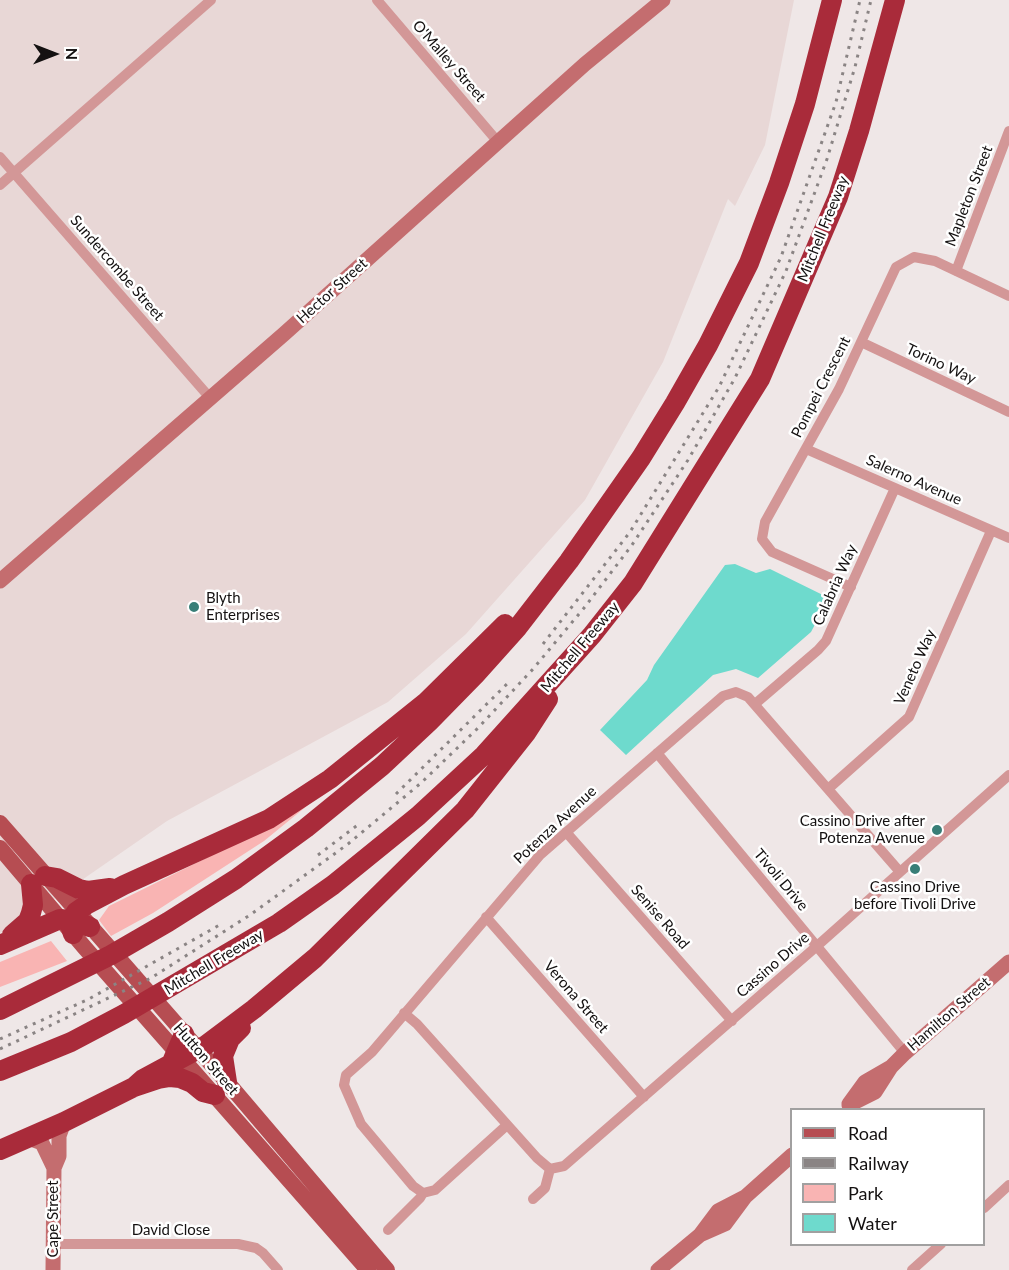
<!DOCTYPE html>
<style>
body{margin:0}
#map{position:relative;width:1009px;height:1270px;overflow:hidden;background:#efe7e7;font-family:Lato,sans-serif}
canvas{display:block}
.legend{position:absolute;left:790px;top:1108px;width:195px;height:138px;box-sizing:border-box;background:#fff;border:2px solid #a1a0a0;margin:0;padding:8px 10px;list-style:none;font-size:18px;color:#141111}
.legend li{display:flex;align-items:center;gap:12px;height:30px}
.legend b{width:30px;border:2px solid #a1a0a0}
.north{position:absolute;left:24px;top:24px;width:60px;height:60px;-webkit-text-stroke:4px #fff;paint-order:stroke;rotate:90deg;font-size:16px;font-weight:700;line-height:24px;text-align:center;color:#141111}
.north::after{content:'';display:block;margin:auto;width:21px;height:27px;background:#141111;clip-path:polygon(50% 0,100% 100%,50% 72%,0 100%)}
</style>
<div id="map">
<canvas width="1009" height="1270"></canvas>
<ul class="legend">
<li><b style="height:8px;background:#b64d52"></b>Road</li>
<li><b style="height:8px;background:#8a8484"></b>Railway</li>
<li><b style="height:16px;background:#f9b4b3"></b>Park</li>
<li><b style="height:16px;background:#6edacd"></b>Water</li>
</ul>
<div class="north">N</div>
</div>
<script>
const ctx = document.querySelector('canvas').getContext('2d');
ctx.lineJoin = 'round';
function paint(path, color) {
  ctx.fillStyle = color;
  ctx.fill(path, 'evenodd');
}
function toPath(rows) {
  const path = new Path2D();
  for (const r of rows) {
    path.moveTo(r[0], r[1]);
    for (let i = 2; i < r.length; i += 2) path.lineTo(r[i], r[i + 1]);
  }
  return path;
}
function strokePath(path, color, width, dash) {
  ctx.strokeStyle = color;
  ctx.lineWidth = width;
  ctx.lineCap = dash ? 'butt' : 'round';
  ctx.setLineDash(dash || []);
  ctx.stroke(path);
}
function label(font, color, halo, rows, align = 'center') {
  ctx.font = font + ' Lato,sans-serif';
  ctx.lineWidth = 5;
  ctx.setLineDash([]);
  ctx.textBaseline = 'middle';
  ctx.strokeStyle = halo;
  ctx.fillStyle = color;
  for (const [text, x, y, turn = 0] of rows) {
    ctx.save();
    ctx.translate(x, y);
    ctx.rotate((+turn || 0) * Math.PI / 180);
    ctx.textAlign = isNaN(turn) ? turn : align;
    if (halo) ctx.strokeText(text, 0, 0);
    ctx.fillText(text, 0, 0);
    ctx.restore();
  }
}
paint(toPath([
 [0,0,794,0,765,145,735,206,728,199,663,362,585,500,466,634,388,702,167,821,14,927,0,933]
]), '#e8d7d6');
paint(toPath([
 [324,792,264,841,153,913,111,936,99,920,109,906,259,832],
 [51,941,67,961,0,987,0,962]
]), '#f9b4b3');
paint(toPath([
 [735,564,756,573,770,569,829,598,811,632,758,678,736,669,713,675,626,755,600,730,647,680,654,665,725,565]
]), '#6edacd');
strokePath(toPath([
 [377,0,498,142],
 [0,157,211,399],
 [0,185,211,0],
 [956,271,1009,131],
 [861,342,1009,412],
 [806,449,1009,538],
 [851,587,772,552,762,539,765,522,839,389,896,267,914,257,935,261,1009,296],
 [755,704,818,650,826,641,895,488],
 [657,753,905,1053],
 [828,789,909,717,991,531],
 [566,832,732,1021],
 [486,917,644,1097],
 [404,1013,417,1024,537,1158,550,1169,564,1166,817,946,1009,775],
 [507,1125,435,1190,423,1193,413,1186,361,1124,344,1085,346,1075,372,1052,540,855,723,696,736,692,748,697,900,872],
 [533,1199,545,1188,550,1169],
 [984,1208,1009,1185],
 [388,1230,420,1198,423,1193],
 [53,1244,238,1244,256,1248,263,1253,278,1270],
 [912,1270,941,1244]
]), '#d39797', 10);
strokePath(toPath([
 [0,581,284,334,585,64,663,0],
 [849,1104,865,1082,891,1067],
 [849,1105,875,1092,891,1067,905,1053,1009,962],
 [28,1138,42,1143,54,1168,53,1270],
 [54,1168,59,1156,59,1136,64,1122],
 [700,1235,725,1224,745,1197,792,1155],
 [658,1270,700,1235,718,1211,745,1197]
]), '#c46d6f', 15);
strokePath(toPath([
 [0,823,227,1082,387,1270],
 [0,848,85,948,368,1270]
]), '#b64d52', 16);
strokePath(toPath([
 [45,876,57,878,79,889,88,891,110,888],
 [73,934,70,925,71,920,76,912,86,905,124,885,269,819,330,779,426,702,505,624],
 [12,935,28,921,31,913,33,905,31,884],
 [0,945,60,919,71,920,90,927],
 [0,1010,111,955,168,922,236,879,306,828,382,766,429,722,475,675,518,627,569,561,641,458,675,403,708,345,749,263,779,183,805,104,832,0],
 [172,1062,184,1034],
 [0,1071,71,1042,124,1014,279,923,333,885,418,816,484,755,592,635,633,583,760,379,838,197,859,131,895,0],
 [227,1082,223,1056,230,1039,241,1028],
 [134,1087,143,1079,206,1045,254,1009,315,958,465,810,526,733,548,699],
 [0,1150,64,1122,134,1087,158,1079,170,1077,180,1078,192,1083,203,1092,215,1095]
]), '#a92b3a', 20);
strokePath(toPath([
 [543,644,630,532,719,387,781,257,836,102,860,0],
 [396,794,511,680],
 [318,855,359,824],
 [0,1039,89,999,223,923],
 [0,1049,151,978,250,915,348,844,421,783,478,728,533,669,584,608,632,545,688,460,735,378,786,271,827,159,855,67,871,0]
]), '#8a8484', 3, [3, 6]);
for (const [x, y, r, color] of [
 [194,607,6,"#387e77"],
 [937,830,6,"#387e77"],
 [915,869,6,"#387e77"]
]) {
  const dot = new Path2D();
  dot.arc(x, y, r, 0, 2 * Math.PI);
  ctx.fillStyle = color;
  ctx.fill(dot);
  strokePath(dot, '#fff', 2);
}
label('15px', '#141111', '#fff', [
 ["O'Malley Street",449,61,49],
 ["Mapleton Street",969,196,-69],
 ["Mitchell Freeway",823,229,-68],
 ["Sundercombe Street",117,268,49],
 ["Hector Street",332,291,-42],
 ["Torino Way",941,364,25],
 ["Pompei Crescent",821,387,-63],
 ["Salerno Avenue",914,480,24],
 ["Calabria Way",835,585,-66],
 ["Mitchell Freeway",580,647,-50],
 ["Veneto Way",915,667,-66],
 ["Potenza Avenue",555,825,-43],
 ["Tivoli Drive",781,880,50],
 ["Senise Road",660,917,49],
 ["Mitchell Freeway",214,962,-31],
 ["Cassino Drive",773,965,-41],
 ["Verona Street",576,997,49],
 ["Hamilton Street",949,1014,-41],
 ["Hutton Street",206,1059,49],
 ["Cape Street",53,1219,-90],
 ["David Close",171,1230]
]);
label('15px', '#141111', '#fff', [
 ["Blyth",206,598],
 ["Enterprises",206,615],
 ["Cassino Drive after",925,821,"right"],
 ["Potenza Avenue",925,838,"right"],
 ["Cassino Drive",915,887,"center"],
 ["before Tivoli Drive",915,904,"center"]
], 'left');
</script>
